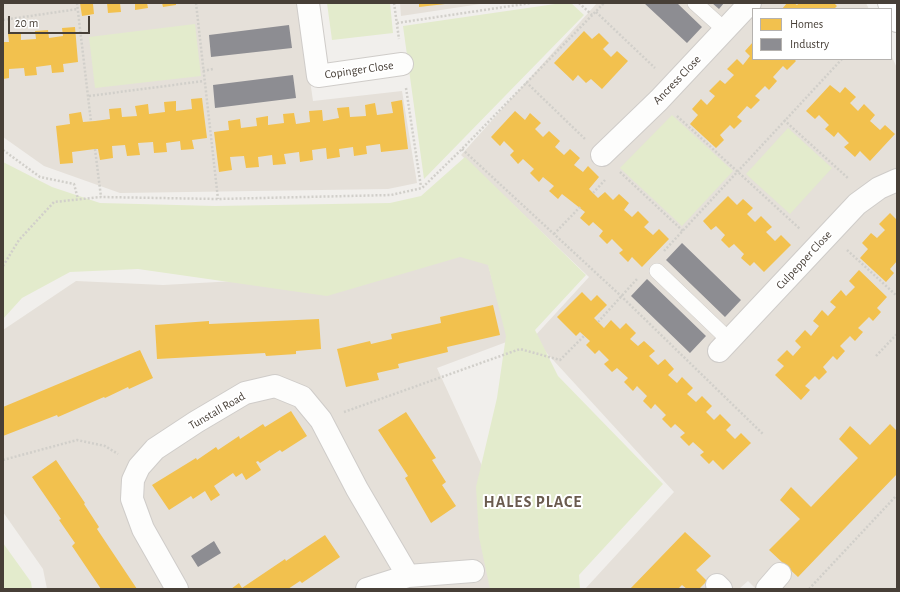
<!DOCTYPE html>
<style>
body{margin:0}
#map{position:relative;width:900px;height:592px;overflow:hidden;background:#f1efec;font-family:"Alegreya Sans",sans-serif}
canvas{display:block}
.frame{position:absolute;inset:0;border:4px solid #473f37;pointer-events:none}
.legend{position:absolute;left:752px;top:8px;width:140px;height:52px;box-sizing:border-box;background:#fff;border:1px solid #b5b2af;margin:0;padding:5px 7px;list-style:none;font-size:12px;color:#473f37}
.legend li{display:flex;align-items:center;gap:8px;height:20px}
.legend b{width:20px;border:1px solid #b5b2af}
.scale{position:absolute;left:8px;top:16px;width:82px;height:18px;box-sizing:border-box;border:2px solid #473f37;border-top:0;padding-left:5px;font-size:12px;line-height:14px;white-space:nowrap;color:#473f37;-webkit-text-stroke:3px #fff;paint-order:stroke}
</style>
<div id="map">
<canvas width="900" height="592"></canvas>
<div class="frame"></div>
<ul class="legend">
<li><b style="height:11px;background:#f2c14e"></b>Homes</li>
<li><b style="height:11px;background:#8d8d92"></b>Industry</li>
</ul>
<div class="scale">20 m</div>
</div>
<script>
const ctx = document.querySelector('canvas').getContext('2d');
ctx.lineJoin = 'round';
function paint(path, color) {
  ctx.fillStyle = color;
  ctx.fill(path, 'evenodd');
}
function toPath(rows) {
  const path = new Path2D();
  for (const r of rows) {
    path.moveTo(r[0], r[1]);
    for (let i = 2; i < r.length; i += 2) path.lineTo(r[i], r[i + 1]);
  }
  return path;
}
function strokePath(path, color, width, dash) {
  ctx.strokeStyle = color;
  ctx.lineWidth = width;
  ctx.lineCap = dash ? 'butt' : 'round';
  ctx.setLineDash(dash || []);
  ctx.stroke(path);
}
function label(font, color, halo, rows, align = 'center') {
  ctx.font = font + ' "Alegreya Sans",sans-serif';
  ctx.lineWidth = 4;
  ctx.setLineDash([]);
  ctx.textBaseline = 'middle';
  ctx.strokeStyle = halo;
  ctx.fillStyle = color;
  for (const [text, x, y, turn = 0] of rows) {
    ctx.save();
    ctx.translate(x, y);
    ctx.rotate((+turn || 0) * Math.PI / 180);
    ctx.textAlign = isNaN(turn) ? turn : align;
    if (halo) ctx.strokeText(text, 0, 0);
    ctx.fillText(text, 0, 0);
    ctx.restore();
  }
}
paint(toPath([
 [3,3,299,3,313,101,402,91,417,183,388,189,120,193,44,166,3,137],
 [400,3,487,3,401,16],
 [597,3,866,3,869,9,753,9,753,59,891,59,891,55,897,68,897,589,756,589,748,581,739,589,585,589,674,492,533,338,589,277,461,155],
 [482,242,509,341,437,368,505,516,505,589,47,589,43,569,3,512,3,330,76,281,163,285,344,275]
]), '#e5e0d9');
paint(toPath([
 [327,3,390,3,393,33,332,40],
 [562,3,571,3,584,15,424,179,403,26],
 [195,24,201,76,95,88,89,37],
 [672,115,733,171,682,226,620,168],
 [788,128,832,168,790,214,746,174],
 [465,157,586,275,535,330,558,376,663,484,579,575,580,589,490,589,479,537,476,487,497,398,506,336,488,265,460,257,327,296,138,269,70,272,22,298,3,319,3,162,52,187,100,203,215,206,390,203,421,196],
 [3,543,31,582,32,589,3,589]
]), '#e3ebcc');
paint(toPath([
 [80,3,96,3,93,4,94,14,82,16],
 [107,3,120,3,121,12,108,13],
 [135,3,147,3,148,8,135,10],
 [162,3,176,3,176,5,163,7],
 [419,3,445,3,445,4,419,7],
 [787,3,794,3,797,5,799,3,834,3,837,6,834,9,782,9],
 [75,27,78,62,63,64,64,72,52,73,51,65,36,67,37,75,25,76,24,68,9,69,9,78,3,79,3,42,9,42,8,34,21,32,21,40,36,39,35,31,48,30,49,38,63,36,62,28],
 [584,31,592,39,599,33,609,43,603,49,611,57,617,51,628,61,602,89,591,79,586,83,578,75,573,81,554,63],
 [753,42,753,59,794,59,796,61,787,70,783,66,773,77,777,81,769,90,765,86,755,96,760,100,751,109,747,106,737,117,742,121,734,129,730,125,720,135,724,140,716,148,690,124,698,115,692,109,701,99,707,105,715,96,709,91,720,80,725,84,734,75,727,69,737,59,743,65,750,56,745,51],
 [830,85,840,93,845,87,856,97,850,103,858,111,864,104,875,115,870,121,880,130,885,125,895,134,870,161,860,151,855,157,844,147,849,143,838,132,834,137,825,129,829,125,819,115,815,119,806,111],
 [202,98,207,138,192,140,194,149,181,150,180,141,166,143,167,152,154,153,153,142,138,143,140,155,127,156,125,145,112,146,113,158,100,160,98,149,95,149,72,152,73,163,60,164,56,126,70,124,69,114,81,112,83,122,95,121,110,119,109,109,121,108,122,117,137,116,135,106,148,104,149,114,165,112,164,102,176,101,176,111,192,109,191,99],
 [402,100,408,149,381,152,380,144,366,146,367,154,354,156,353,147,339,149,340,157,327,159,326,148,312,150,313,160,300,162,299,152,284,154,286,164,273,165,272,155,258,157,259,167,246,168,244,156,230,157,232,170,219,172,214,132,229,130,228,121,240,119,241,128,257,126,256,118,268,116,268,125,284,123,283,114,294,113,296,124,310,122,309,111,322,110,323,121,339,118,337,108,349,107,350,117,366,116,365,105,375,103,377,115,393,113,391,102],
 [515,111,525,120,530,113,541,123,535,129,543,137,549,131,560,141,555,147,564,155,570,149,580,158,574,165,583,172,588,166,599,177,589,189,598,198,605,192,613,200,619,194,629,203,624,210,632,217,638,211,649,222,644,227,653,235,659,229,669,239,642,267,632,257,628,262,619,253,623,250,612,239,607,244,599,236,603,231,593,222,589,226,580,218,585,212,562,194,558,199,549,191,554,186,543,177,539,182,530,173,534,169,523,159,518,164,510,155,514,151,504,141,500,146,491,137],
 [728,196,737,205,743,199,753,208,747,214,755,222,761,216,772,227,766,232,775,241,781,235,791,245,764,272,754,262,750,266,741,258,744,254,734,244,729,248,721,240,725,235,716,226,711,230,703,221],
 [890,213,897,220,897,261,890,269,894,273,886,282,860,258,868,249,862,243,871,233,877,238,885,230,879,224],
 [859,270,887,297,877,308,881,312,873,321,869,317,858,328,863,332,855,341,850,336,840,346,845,351,837,360,833,356,823,367,827,372,819,380,815,376,805,386,810,390,801,400,775,375,784,366,777,360,787,350,793,356,801,347,795,341,805,330,811,336,819,326,813,321,822,310,828,316,836,307,830,302,841,290,846,296,855,287,849,281],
 [582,292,591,301,597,295,607,305,594,318,604,328,611,320,620,329,626,323,636,333,630,339,638,346,644,341,655,351,649,356,658,365,665,359,674,369,668,375,677,383,682,377,693,388,687,394,696,402,702,396,712,406,706,412,714,420,720,414,731,425,726,430,735,439,741,433,751,443,723,470,713,460,709,464,700,455,704,452,693,442,689,446,680,437,685,433,675,424,671,428,662,419,666,415,655,404,651,409,643,401,647,396,637,386,633,391,624,382,628,378,617,368,612,372,604,364,609,360,599,350,595,354,586,345,590,341,580,332,576,336,557,317],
 [493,305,500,335,447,347,448,352,398,364,399,368,377,373,379,380,346,387,337,349,370,341,371,344,392,339,391,334,441,323,440,317],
 [319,319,321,349,296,351,296,354,266,356,265,353,157,359,155,325,209,321,209,324],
 [140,350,153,378,129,389,128,387,105,398,104,397,58,417,57,415,3,436,3,407],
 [291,411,307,436,282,452,280,450,260,463,258,461,256,462,261,470,246,480,242,473,236,477,233,473,214,486,220,495,211,501,205,491,193,499,191,496,169,510,152,485,196,458,197,460,216,447,218,450,239,436,240,439,263,424,265,427],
 [406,412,436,458,432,460,446,482,442,485,456,506,431,523,405,478,408,476,378,430],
 [890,424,897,431,897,474,798,577,769,550,800,519,780,500,791,487,811,507,858,458,839,439,850,426,870,445],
 [56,460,85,503,84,504,99,527,97,529,137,589,101,589,72,546,75,543,59,520,61,519,32,477],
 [685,532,711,556,696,570,707,581,699,589,687,589,682,585,678,589,630,589],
 [325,535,340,557,302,583,300,581,288,589,231,589,239,583,242,588,285,559,286,561]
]), '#f2c14e');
paint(toPath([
 [644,3,677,3,702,27,687,43],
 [712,3,724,3,719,9],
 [289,25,292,48,211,57,209,35],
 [293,75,296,98,215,108,213,85],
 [682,243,741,300,725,317,666,260],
 [647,279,706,336,690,353,631,296],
 [214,541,221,553,198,567,191,556]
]), '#8d8d92');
const lane = toPath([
 [695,3,725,30],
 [657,271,729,340]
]);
const street = toPath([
 [308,3,318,76,402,64],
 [889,3,897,21],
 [602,155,659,100,750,3],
 [719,351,857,204,879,188,897,180],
 [717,585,721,589],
 [177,589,143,529,132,499,133,480,139,467,155,449,196,422,245,393,275,386,302,397,321,420,357,489,408,576],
 [367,589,408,576,473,571],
 [767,589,780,574]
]);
strokePath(lane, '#cfccc9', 16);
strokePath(street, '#cfccc9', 24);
strokePath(toPath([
 [77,3,91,122],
 [196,3,218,199],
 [394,3,399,39],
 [579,3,592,15],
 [596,12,655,68],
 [3,20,78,9],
 [397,23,531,3],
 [203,71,213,69],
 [526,82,585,139],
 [406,88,421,187],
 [89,96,204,81],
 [677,116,800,229],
 [784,120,849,179],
 [95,149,101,197],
 [462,149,621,296,764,435],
 [3,150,40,177,74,184,78,199],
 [620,172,683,231],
 [593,193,605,180],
 [554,234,580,207],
 [847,250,897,296],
 [664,251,842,59],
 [3,266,19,240,54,202,101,197,218,199,391,195,422,188,462,149,604,3],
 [598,322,637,279],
 [876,356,897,334],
 [344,412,520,349,560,360,584,336],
 [3,460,77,440,105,446,118,454],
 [809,589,897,495]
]), '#d1cfca', 2.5, [2, 2]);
strokePath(lane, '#fdfdfc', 15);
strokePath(street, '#fdfdfc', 22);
label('12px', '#473f37', '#fff', [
 ["Copinger Close",359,70,-8],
 ["Ancress Close",677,80,-46],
 ["Culpepper Close",804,260,-47],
 ["Tunstall Road",217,411,-30]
]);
ctx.letterSpacing = '1px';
label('bold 16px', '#6a5b4e', '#fff', [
 ["HALES PLACE",533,502]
]);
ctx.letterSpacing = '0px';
</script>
